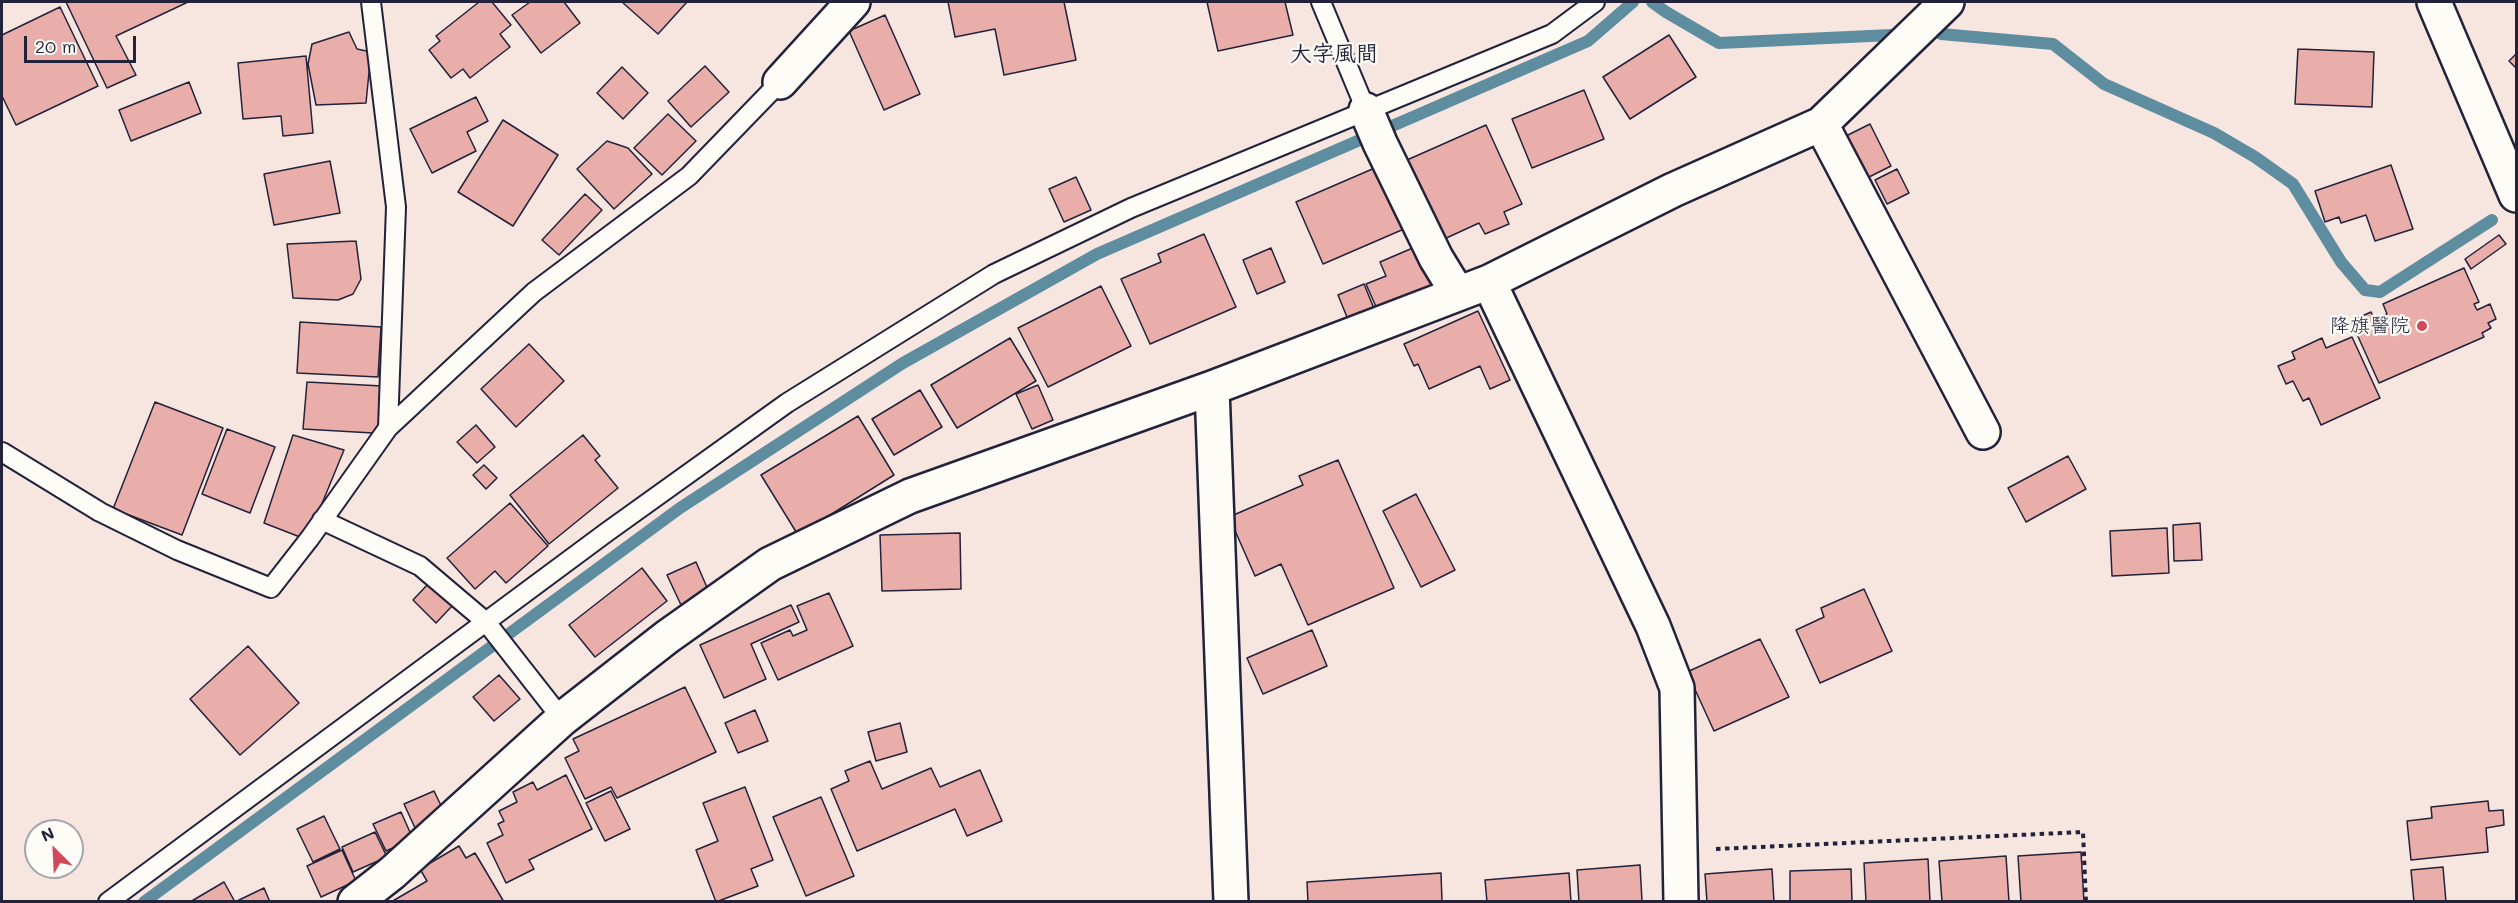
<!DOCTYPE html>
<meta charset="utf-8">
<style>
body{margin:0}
#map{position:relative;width:2518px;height:903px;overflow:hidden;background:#f7e5e0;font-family:Mali,sans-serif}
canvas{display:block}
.frame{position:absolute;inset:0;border:3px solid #22223b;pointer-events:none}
.north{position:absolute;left:24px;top:819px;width:60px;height:60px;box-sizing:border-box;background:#fdfcf7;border:2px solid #a5a5ac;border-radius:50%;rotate:336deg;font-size:16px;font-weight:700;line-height:24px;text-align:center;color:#22223b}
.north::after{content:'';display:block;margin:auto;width:21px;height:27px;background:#d1495b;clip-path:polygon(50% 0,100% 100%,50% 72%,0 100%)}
.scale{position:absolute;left:24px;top:36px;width:112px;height:27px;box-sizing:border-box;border:3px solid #22223b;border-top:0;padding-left:8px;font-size:18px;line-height:21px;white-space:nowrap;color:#22223b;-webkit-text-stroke:4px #fdfcf7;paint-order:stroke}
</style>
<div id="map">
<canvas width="2518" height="903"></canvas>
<div class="frame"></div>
<div class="north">N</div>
<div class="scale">20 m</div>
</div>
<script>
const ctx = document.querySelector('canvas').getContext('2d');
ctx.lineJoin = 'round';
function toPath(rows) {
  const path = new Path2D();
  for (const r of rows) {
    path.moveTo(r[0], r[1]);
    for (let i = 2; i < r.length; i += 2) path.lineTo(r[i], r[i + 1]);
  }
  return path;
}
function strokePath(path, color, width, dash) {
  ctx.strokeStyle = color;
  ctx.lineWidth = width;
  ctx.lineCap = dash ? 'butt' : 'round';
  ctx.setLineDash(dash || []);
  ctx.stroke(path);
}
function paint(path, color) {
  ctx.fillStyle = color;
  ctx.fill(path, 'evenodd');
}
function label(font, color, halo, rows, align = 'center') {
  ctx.font = font + ' Mali,"Klee One",sans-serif';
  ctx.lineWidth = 4.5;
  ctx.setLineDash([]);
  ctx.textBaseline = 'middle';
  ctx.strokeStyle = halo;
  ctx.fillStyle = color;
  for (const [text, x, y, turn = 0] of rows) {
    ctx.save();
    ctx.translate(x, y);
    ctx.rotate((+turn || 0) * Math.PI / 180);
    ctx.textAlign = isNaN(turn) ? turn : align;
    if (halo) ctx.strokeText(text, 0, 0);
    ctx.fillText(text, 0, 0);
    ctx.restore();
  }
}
strokePath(toPath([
 [1652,2,1666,12,1719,43,1892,35],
 [1941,34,2053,44,2104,84,2214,133,2255,157,2293,184,2341,262,2365,290,2380,292,2492,220],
 [144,902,680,508,903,363,1097,254,1588,41,1633,2]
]), '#5d8d9f', 12);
const building = toPath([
 [66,2,188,2,116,36,136,75,107,88,66,2],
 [479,2,492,2,511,25,500,34,510,47,470,78,463,69,451,78,429,50,440,41,436,36,479,2],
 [530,2,564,2,580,23,541,53,512,15,530,2],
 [622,2,687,2,658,34,622,2],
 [948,2,1064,2,1076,60,1004,75,995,29,955,37,948,2],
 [1207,2,1285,2,1293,35,1218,51,1207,2],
 [60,7,98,86,16,125,2,96,2,35,60,7],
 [885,15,920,94,884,110,849,31,885,15],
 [349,32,357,49,371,52,366,103,316,105,308,64,312,44,349,32],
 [1669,35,1696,77,1630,119,1603,77,1669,35],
 [2298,49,2374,52,2372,107,2295,104,2298,49],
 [2516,54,2516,68,2509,61,2516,54],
 [306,56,313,133,283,136,281,116,243,119,238,63,306,56],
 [705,66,729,92,691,127,668,101,705,66],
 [622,67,648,93,623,119,597,93,622,67],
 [189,82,201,113,131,141,119,110,189,82],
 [1584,90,1604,139,1532,168,1512,119,1584,90],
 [476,97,488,121,467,132,476,151,432,173,410,129,476,97],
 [668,114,696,141,662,175,634,148,668,114],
 [503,120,558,155,513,226,458,192,503,120],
 [1870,124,1891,166,1865,179,1844,137,1870,124],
 [1486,125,1522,204,1504,212,1509,224,1485,234,1479,223,1442,240,1407,160,1486,125],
 [607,141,628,148,652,174,614,209,577,169,607,141],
 [330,161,340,213,274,225,264,174,330,161],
 [2391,165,2413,229,2375,241,2366,215,2341,223,2339,217,2325,222,2315,191,2391,165],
 [1377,167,1404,229,1323,264,1296,202,1377,167],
 [1897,169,1909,193,1887,204,1875,180,1897,169],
 [1076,177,1091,210,1064,222,1049,189,1076,177],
 [585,194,602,210,559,255,542,240,585,194],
 [1204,234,1236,307,1150,344,1121,279,1161,262,1158,254,1204,234],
 [2499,235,2506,244,2471,269,2465,259,2499,235],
 [356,241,361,279,353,294,338,300,293,298,287,244,356,241],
 [1415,247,1435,292,1377,309,1366,284,1386,276,1380,262,1415,247],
 [1271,248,1285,282,1257,294,1243,260,1271,248],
 [2464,268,2479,302,2474,304,2477,310,2490,304,2496,319,2488,323,2491,328,2482,333,2484,337,2379,383,2351,321,2371,312,2375,320,2387,314,2383,304,2464,268],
 [1364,284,1375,311,1349,322,1338,295,1364,284],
 [1101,286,1131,346,1048,387,1018,328,1101,286],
 [1478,311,1510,380,1490,389,1480,366,1429,389,1418,364,1414,366,1404,344,1478,311],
 [300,322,381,327,378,377,297,373,300,322],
 [2352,337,2380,398,2321,425,2309,398,2303,401,2293,381,2286,384,2278,366,2295,359,2292,352,2322,338,2326,348,2352,337],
 [1010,338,1036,381,957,428,931,385,1010,338],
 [529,344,564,381,516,427,481,389,529,344],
 [307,382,382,386,379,427,373,433,303,429,307,382],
 [1038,385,1053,420,1032,429,1016,394,1038,385],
 [920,390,942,427,894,455,872,419,920,390],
 [155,402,223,428,182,535,113,509,155,402],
 [858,416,894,475,798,535,761,475,858,416],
 [476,425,495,447,477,463,457,442,476,425],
 [227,429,275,447,250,513,202,494,227,429],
 [293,435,344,450,321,506,300,537,264,523,293,435],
 [583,435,600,456,595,460,618,488,549,544,510,495,583,435],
 [2068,456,2086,489,2026,522,2008,488,2068,456],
 [1338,460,1394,588,1308,625,1281,564,1255,576,1229,517,1303,485,1299,476,1338,460],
 [484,465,497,478,486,489,473,475,484,465],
 [1416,494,1455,570,1421,587,1383,511,1416,494],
 [510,503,548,546,506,583,495,571,475,589,447,558,510,503],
 [2200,523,2202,560,2174,561,2173,525,2200,523],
 [2167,528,2169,573,2112,576,2110,531,2167,528],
 [960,533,961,589,882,591,880,535,960,533],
 [696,562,709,592,681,605,667,575,696,562],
 [642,568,667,601,595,657,569,625,642,568],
 [429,583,453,605,436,623,413,600,429,583],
 [1864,589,1892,651,1820,683,1796,630,1824,617,1821,608,1864,589],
 [829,593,853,646,778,680,761,643,790,630,793,636,807,630,797,606,829,593],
 [791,605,799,622,751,644,766,679,724,698,700,645,791,605],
 [1312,630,1327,666,1263,694,1247,658,1312,630],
 [1760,639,1789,697,1714,731,1687,672,1760,639],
 [248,646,299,703,240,755,190,699,248,646],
 [499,675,520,699,494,721,473,697,499,675],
 [685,687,716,752,617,798,611,787,585,799,565,758,579,751,573,739,685,687],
 [755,710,768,741,738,753,725,723,755,710],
 [900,723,907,752,876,761,868,732,900,723],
 [870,761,882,789,931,768,940,787,980,770,1002,821,967,836,955,809,857,851,831,789,849,781,845,771,870,761],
 [566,775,592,829,529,860,534,869,506,883,487,843,503,835,498,824,504,821,499,811,517,802,513,792,533,782,537,790,566,775],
 [745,787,773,860,751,869,758,886,716,902,696,850,718,841,703,803,745,787],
 [434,791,446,816,416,830,404,804,434,791],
 [611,791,630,829,605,841,586,803,611,791],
 [821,797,854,876,806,896,773,817,821,797],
 [2488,801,2489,811,2503,810,2504,825,2486,828,2488,852,2411,860,2407,821,2432,818,2431,807,2488,801],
 [401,812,413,839,386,851,373,824,401,812],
 [324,816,340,849,313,862,297,829,324,816],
 [375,832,387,857,353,872,342,847,375,832],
 [459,846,466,858,475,853,504,902,391,902,427,881,420,869,459,846],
 [342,850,356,881,321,897,307,866,342,850],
 [2081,852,2084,902,2021,902,2018,856,2081,852],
 [2006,856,2009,902,1942,902,1939,861,2006,856],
 [1928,859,1930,902,1866,902,1864,863,1928,859],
 [1640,865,1642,901,1579,902,1577,870,1640,865],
 [2443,867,2446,902,2414,902,2411,870,2443,867],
 [1772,869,1774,902,1707,902,1705,874,1772,869],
 [1851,869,1852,902,1790,902,1790,871,1851,869],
 [1441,873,1442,902,1308,902,1307,882,1441,873],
 [1569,873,1571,902,1487,902,1485,880,1569,873],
 [224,882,235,902,190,902,224,882],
 [264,888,270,902,237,901,264,888]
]);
paint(building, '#e9aea9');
strokePath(building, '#22223b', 1.5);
const lane = toPath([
 [371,2,396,207,388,428],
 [1321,2,1366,110],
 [2,452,100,512,177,550,271,588,310,538,388,428,534,292,689,176,780,82],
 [322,520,420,566,486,622,562,719],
 [108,902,607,532,787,403,994,274,1131,208,1552,34,1595,2]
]);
const street = toPath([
 [780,82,853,2],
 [1366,110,1380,143,1436,258,1458,294],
 [1821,124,1983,432],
 [1489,282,1653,626,1677,688,1681,902],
 [1212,388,1231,902],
 [355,902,392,873,562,719,667,637,770,564,910,496,1212,388,1489,282,1673,190,1821,124,1947,2]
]);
const secondary = toPath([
 [2434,2,2516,195]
]);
strokePath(lane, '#22223b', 22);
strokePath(street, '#22223b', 38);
strokePath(secondary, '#22223b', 38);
strokePath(toPath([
 [1716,849,2083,832,2086,902]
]), '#22223b', 4, [4.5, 4.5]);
strokePath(lane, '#fdfcf7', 18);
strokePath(street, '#fdfcf7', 33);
strokePath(secondary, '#fdfcf7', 33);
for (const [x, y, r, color] of [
 [2422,326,6,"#d1495b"]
]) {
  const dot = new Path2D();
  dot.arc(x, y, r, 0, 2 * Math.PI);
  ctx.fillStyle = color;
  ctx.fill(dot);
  strokePath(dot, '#fdfcf7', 2);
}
label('20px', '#22223b', '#fdfcf7', [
 ["降旗醫院",2410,326]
], 'right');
label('bold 22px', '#22223b', '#fdfcf7', [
 ["大字風間",1334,54]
]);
</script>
